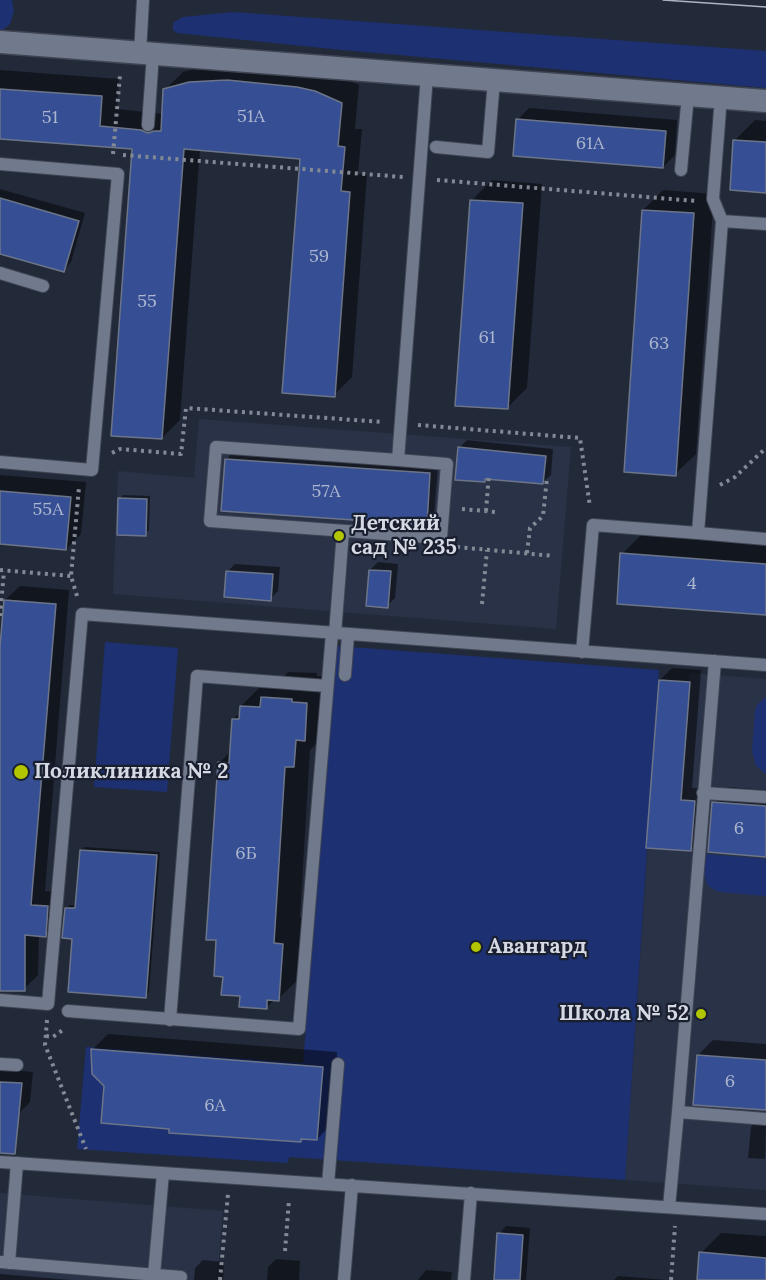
<!DOCTYPE html>
<meta charset="utf-8">
<style>
body{margin:0}
canvas{display:block;background:#222939}
</style>
<canvas width="766" height="1280"></canvas>
<script>
const ctx = document.querySelector('canvas').getContext('2d');
ctx.lineJoin = 'round';
function paint(path, color) {
  ctx.fillStyle = color;
  ctx.fill(path, 'evenodd');
}
function toPath(rows) {
  const path = new Path2D();
  for (const r of rows) {
    path.moveTo(r[0], r[1]);
    for (let i = 2; i < r.length; i += 2) path.lineTo(r[i], r[i + 1]);
  }
  return path;
}
function strokePath(path, color, width, dash) {
  ctx.strokeStyle = color;
  ctx.lineWidth = width;
  ctx.lineCap = dash ? 'butt' : 'round';
  ctx.setLineDash(dash || []);
  ctx.stroke(path);
}
function label(font, color, halo, rows, align = 'center') {
  ctx.font = font + ' Lora,serif';
  ctx.lineWidth = 4.5;
  ctx.setLineDash([]);
  ctx.textBaseline = 'middle';
  ctx.strokeStyle = halo;
  ctx.fillStyle = color;
  for (const [text, x, y, turn = 0] of rows) {
    ctx.save();
    ctx.translate(x, y);
    ctx.rotate((+turn || 0) * Math.PI / 180);
    ctx.textAlign = isNaN(turn) ? turn : align;
    if (halo) ctx.strokeText(text, 0, 0);
    ctx.fillText(text, 0, 0);
    ctx.restore();
  }
}
paint(toPath([
 [199,419,571,447,556,629,113,594,118,471,194,478],
 [690,673,766,679,766,1190,625,1180,659,680,689,682],
 [0,1193,223,1211,217,1280,0,1280]
]), '#293247');
paint(toPath([
 [0,0,12,0,14,11,10,24,0,32],
 [233,12,766,51,766,88,332,49,177,33,173,30,173,23,183,17],
 [105,642,178,648,167,792,94,787],
 [337,646,659,670,625,1180,289,1157,288,1163,77,1149,86,1047,303,1063],
 [766,697,766,774,756,766,752,751,755,711,757,705],
 [705,854,766,859,766,896,720,892,711,888,707,884,704,874]
]), '#1c3072');
paint(toPath([
 [208,65,334,74,359,85,355,129,362,129,358,174,367,175,352,377,334,395,301,157,200,149,180,420,162,438,134,148,0,138,0,70,119,79,117,109,163,114,165,90,183,72],
 [529,108,677,120,675,155,663,167,517,120],
 [755,120,766,121,766,192,735,140],
 [492,180,542,184,527,388,507,408,472,200],
 [0,189,85,213,71,262,64,270,0,252],
 [663,190,714,194,696,454,675,474,643,210],
 [467,440,553,449,551,475,543,482,487,478,485,481,459,448],
 [234,451,438,466,434,516,426,524,227,459],
 [0,475,86,482,81,534,66,549,0,543],
 [123,495,150,496,149,530,145,534,120,499],
 [642,534,766,543,766,613,622,554],
 [378,562,398,564,395,598,387,606,370,570],
 [235,564,280,567,278,591,270,599,227,572],
 [20,586,69,590,45,891,62,892,60,921,45,936,39,935,38,975,24,989,0,932,0,661,5,600],
 [672,668,701,670,692,788,706,789,702,837,691,849,648,847,660,680],
 [288,672,317,673,317,676,333,677,320,740,310,750,300,917,308,918,305,973,278,999,275,999,266,1008,242,995,224,975,219,763,231,751,233,719,241,712,241,706,267,680,279,681],
 [728,787,766,790,766,855,713,803],
 [85,847,160,852,149,992,145,996,74,938,66,908,70,905,77,905,81,850],
 [108,1034,337,1052,332,1124,317,1139,303,1138,300,1141,171,1127,105,1085,93,1049],
 [713,1040,766,1044,766,1110,695,1103,698,1055],
 [0,1069,33,1072,30,1102,18,1114,0,1113],
 [755,1123,766,1123,765,1159,748,1158,751,1127],
 [506,1226,530,1228,526,1280,496,1280,499,1234],
 [721,1233,766,1236,766,1280,699,1280,701,1253],
 [276,1259,300,1261,299,1280,267,1280,268,1267],
 [203,1260,224,1262,223,1280,194,1280,195,1268],
 [426,1270,452,1272,451,1280,418,1280],
 [0,1274,71,1280,0,1280],
 [618,1276,667,1280,614,1280]
]), '#0007');
const building = toPath([
 [227,80,297,87,315,91,342,103,338,146,345,147,341,191,350,192,335,397,282,393,300,159,184,149,162,439,111,436,132,149,0,139,0,89,102,96,100,126,141,130,148,133,154,131,161,131,163,89,189,82,227,80],
 [516,119,666,131,663,168,513,156,516,119],
 [733,140,766,142,766,193,730,190,733,140],
 [0,198,79,221,64,272,0,254,0,198],
 [470,200,523,203,508,409,455,406,470,200],
 [642,210,694,213,676,476,624,472,642,210],
 [458,447,546,456,543,484,485,479,485,482,455,480,458,447],
 [225,459,430,473,427,525,221,511,225,459],
 [0,491,71,497,66,550,0,544,0,491],
 [118,498,147,499,146,536,117,535,118,498],
 [620,553,766,564,766,615,617,604,620,553],
 [369,570,391,571,388,608,366,606,369,570],
 [226,571,273,574,271,601,224,597,226,571],
 [4,600,56,604,31,905,48,906,46,937,25,935,25,991,0,991,0,646,4,600],
 [659,680,690,682,681,800,695,801,691,851,646,848,659,680],
 [261,697,292,699,292,702,307,703,305,741,296,740,294,767,285,767,274,943,283,944,279,1001,267,1000,267,1009,239,1007,240,996,221,995,223,977,214,976,216,940,206,940,218,762,229,763,232,719,239,719,240,706,260,707,261,697],
 [712,802,766,806,766,857,708,852,712,802],
 [80,850,157,855,146,998,68,992,72,939,62,938,65,908,75,908,80,850],
 [91,1049,323,1067,317,1140,301,1139,301,1142,169,1133,169,1129,101,1123,104,1086,92,1074,91,1049],
 [697,1055,766,1060,766,1110,693,1105,697,1055],
 [0,1082,22,1083,15,1154,0,1153,0,1082],
 [497,1233,523,1235,520,1280,494,1280,497,1233],
 [699,1252,766,1258,766,1280,697,1280,699,1252]
]);
paint(building, '#364f94');
strokePath(building, '#6c7588', 1.5);
const lane = toPath([
 [140,53,143,0],
 [721,97,713,199,722,221],
 [148,125,153,54],
 [436,147,488,152,494,80],
 [0,164,118,174,92,470,0,462],
 [681,170,688,95],
 [766,224,722,221,698,533,766,539],
 [0,273,43,286],
 [398,460,216,447,210,521,441,538,447,464,398,460,427,75],
 [335,634,343,531],
 [582,652,593,525,698,533],
 [715,661,678,1112,766,1119],
 [345,675,348,635],
 [703,793,766,797],
 [0,1000,48,1004,82,614,766,665],
 [68,1011,299,1029,332,633],
 [170,1020,197,676,327,686],
 [0,1064,17,1065],
 [0,1162,766,1214],
 [328,1184,338,1064],
 [669,1207,678,1112],
 [0,1262,181,1277],
 [9,1263,17,1163],
 [154,1275,163,1173],
 [344,1280,352,1185],
 [464,1280,471,1193]
]);
const street = toPath([
 [0,42,766,101]
]);
strokePath(lane, '#404553', 14);
strokePath(street, '#404553', 25);
strokePath(toPath([
 [113,154,120,75],
 [123,155,403,177],
 [437,180,696,201],
 [418,425,580,438,590,507],
 [112,453,120,449,181,454,186,408,383,422],
 [720,485,735,477,766,448],
 [462,509,496,512],
 [486,511,489,474],
 [457,547,554,556],
 [527,553,530,528,543,516,547,478],
 [0,570,71,576],
 [77,596,71,576,79,487],
 [482,604,487,550],
 [0,616,4,571],
 [47,1020,45,1045,86,1149],
 [46,1036,53,1037,64,1029],
 [285,1251,289,1200],
 [220,1280,228,1194],
 [671,1280,675,1226]
]), '#838995', 4, [3, 4.5]);
strokePath(lane, '#717a8d', 12);
strokePath(street, '#717a8d', 22);
strokePath(toPath([
 [663,0,766,7]
]), '#aeb3bf', 1.5);
for (const [x, y, r, color] of [
 [339,536,6,"#b1c500"],
 [21,772,8,"#b1c500"],
 [476,947,6,"#b1c500"],
 [701,1014,6,"#b1c500"]
]) {
  const dot = new Path2D();
  dot.arc(x, y, r, 0, 2 * Math.PI);
  ctx.fillStyle = color;
  ctx.fill(dot);
  strokePath(dot, '#191f2f', 2);
}
label('18px', '#acb6cf', null, [
 ["51А",251,117],
 ["51",50,118],
 ["61А",590,144],
 ["59",319,257],
 ["55",147,302],
 ["61",487,338],
 ["63",659,344],
 ["57А",326,492],
 ["55А",48,510],
 ["4",692,584],
 ["6",739,829],
 ["6Б",246,854],
 ["6",730,1082],
 ["6А",215,1106]
]);
label('bold 21px', '#d4d9e3', '#191f2f', [
 ["Детский",351,524],
 ["сад № 235",351,548],
 ["Поликлиника № 2",34,772],
 ["Авангард",488,947],
 ["Школа № 52",689,1014,"right"]
], 'left');
</script>
